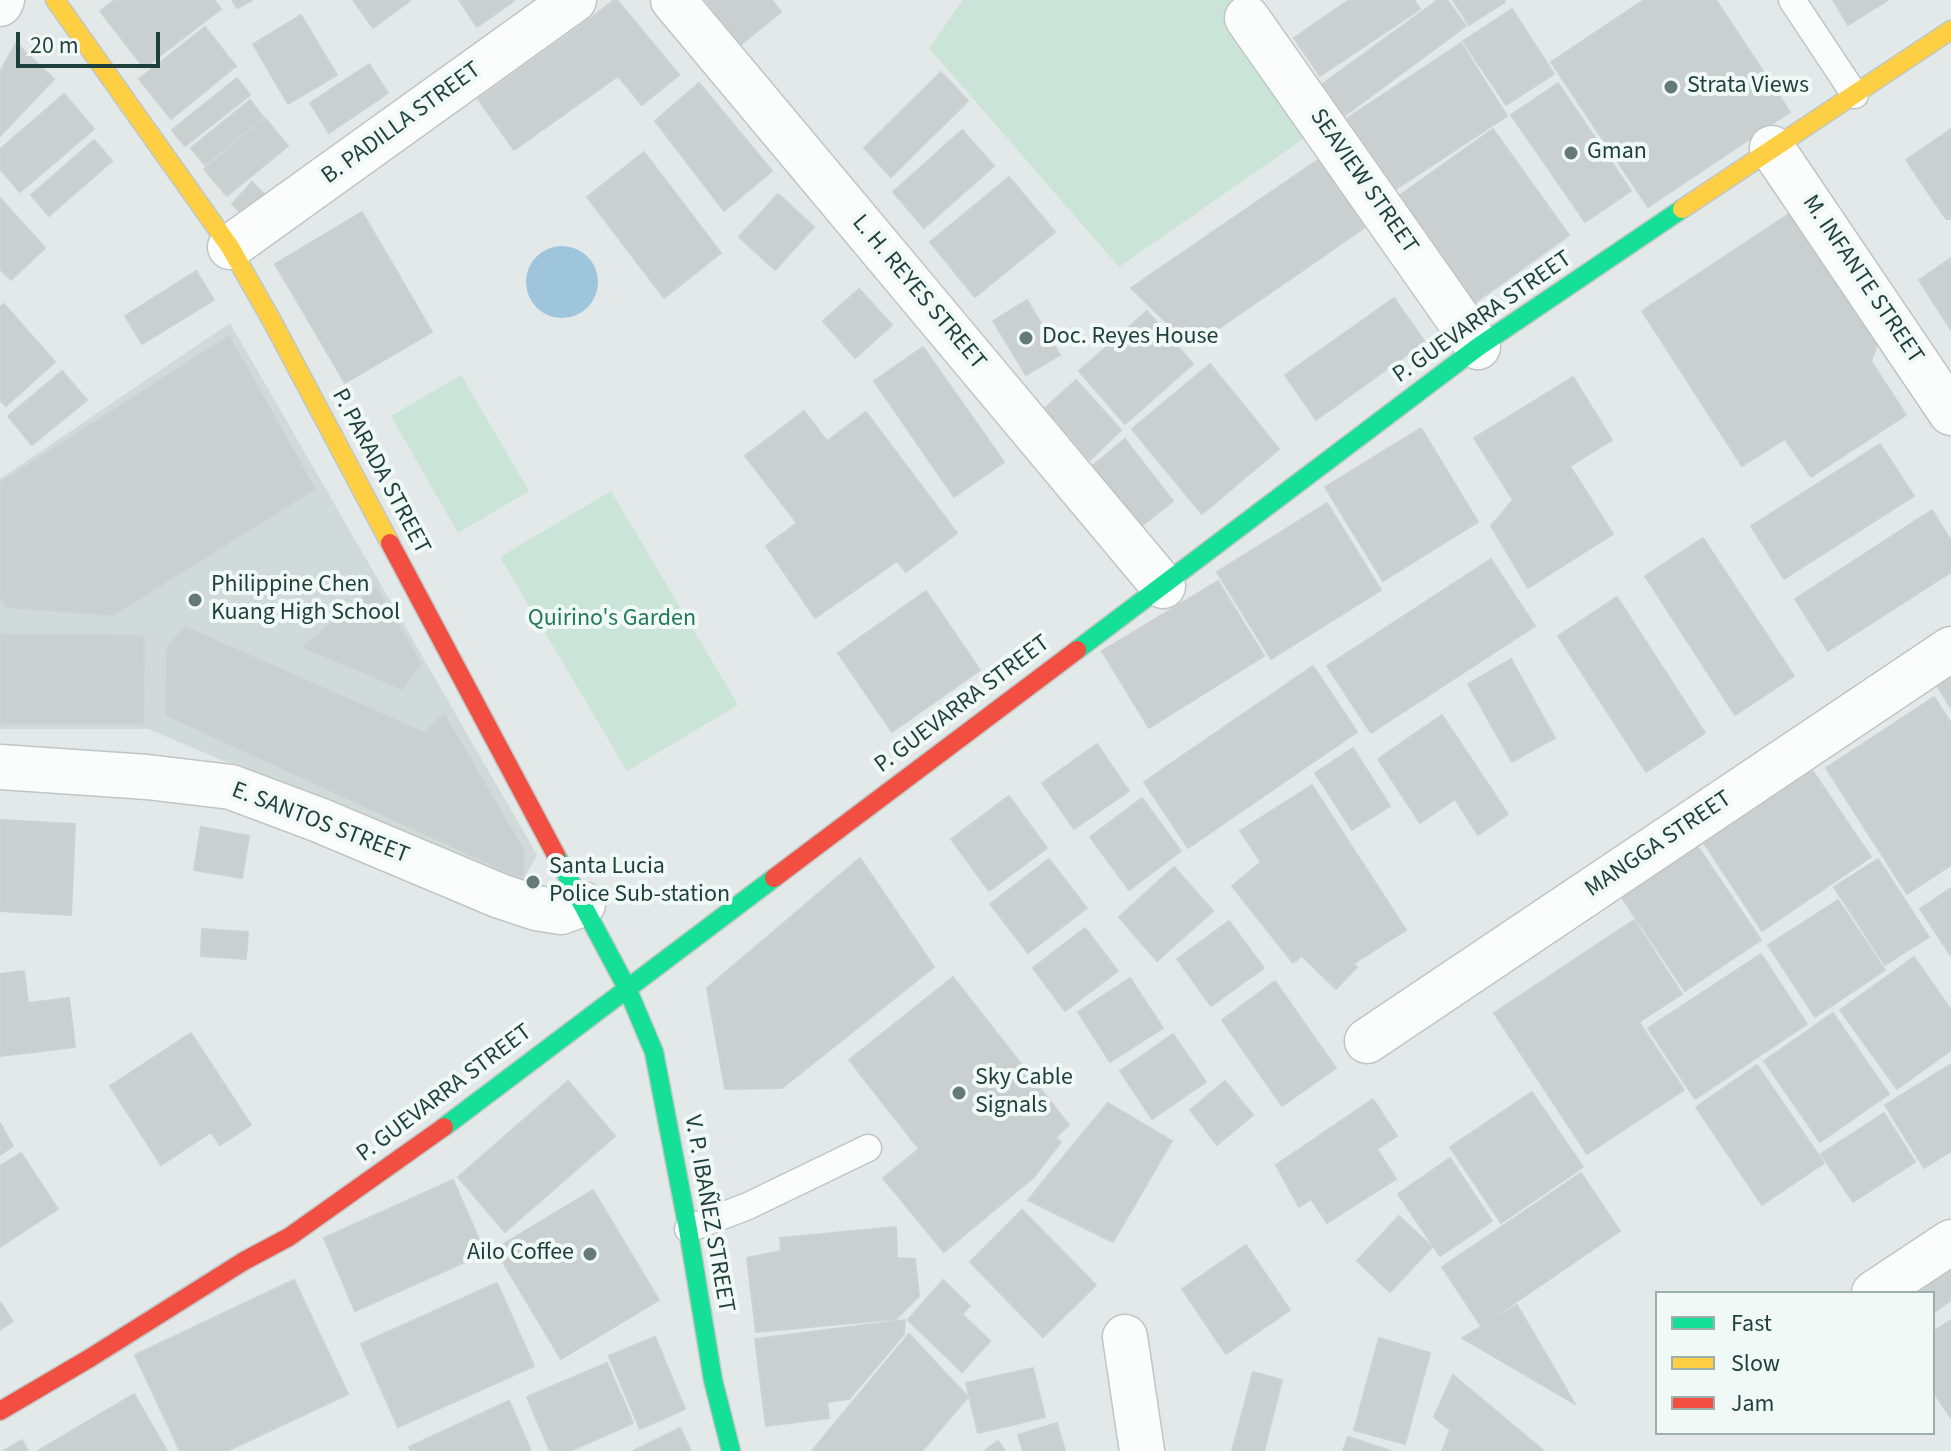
<!DOCTYPE html>
<meta charset="utf-8">
<style>
body{margin:0}
#map{position:relative;width:1951px;height:1451px;overflow:hidden;background:#e3e9e8;font-family:"Source Sans 3",sans-serif}
canvas{display:block}
.legend{position:absolute;left:1655px;top:1291px;width:280px;height:144px;box-sizing:border-box;background:#f1f9f7;border:2px solid #9dafad;margin:0;padding:10px 14px;list-style:none;font-size:24px;color:#1f3f3d}
.legend li{display:flex;align-items:center;gap:16px;height:40px}
.legend b{width:40px;border:2px solid #9dafad}
.scale{position:absolute;left:16px;top:32px;width:144px;height:36px;box-sizing:border-box;border:4px solid #1f3f3d;border-top:0;padding-left:10px;font-size:24px;line-height:28px;white-space:nowrap;color:#1f3f3d;-webkit-text-stroke:6px #f1f9f7;paint-order:stroke}
</style>
<div id="map">
<canvas width="1951" height="1451"></canvas>
<ul class="legend">
<li><b style="height:10px;background:#16e098"></b>Fast</li>
<li><b style="height:10px;background:#ffcf43"></b>Slow</li>
<li><b style="height:10px;background:#f24e42"></b>Jam</li>
</ul>
<div class="scale">20 m</div>
</div>
<script>
const ctx = document.querySelector('canvas').getContext('2d');
ctx.lineJoin = 'round';
function paint(path, color) {
  ctx.fillStyle = color;
  ctx.fill(path, 'evenodd');
}
function toPath(rows) {
  const path = new Path2D();
  for (const r of rows) {
    if (r.length === 3) {
      path.moveTo(r[0] + r[2], r[1]);
      path.arc(r[0], r[1], r[2], 0, 2 * Math.PI);
      continue;
    }
    path.moveTo(r[0], r[1]);
    for (let i = 2; i < r.length; i += 2) path.lineTo(r[i], r[i + 1]);
  }
  return path;
}
function strokePath(path, color, width, dash) {
  ctx.strokeStyle = color;
  ctx.lineWidth = width;
  ctx.lineCap = dash ? 'butt' : 'round';
  ctx.setLineDash(dash || []);
  ctx.stroke(path);
}
function label(font, color, halo, rows, align = 'center') {
  ctx.font = font + ' "Source Sans 3",sans-serif';
  ctx.lineWidth = 8;
  ctx.setLineDash([]);
  ctx.textBaseline = 'middle';
  ctx.strokeStyle = halo;
  ctx.fillStyle = color;
  for (const [text, x, y, turn = 0] of rows) {
    ctx.save();
    ctx.translate(x, y);
    ctx.rotate((+turn || 0) * Math.PI / 180);
    ctx.textAlign = isNaN(turn) ? turn : align;
    if (halo) ctx.strokeText(text, 0, 0);
    ctx.fillText(text, 0, 0);
    ctx.restore();
  }
}
paint(toPath([
 [230,323,537,855,520,886,148,729,0,729,0,479]
]), '#d0dbd9');
paint(toPath([
 [963,0,1244,0,1316,130,1119,267,929,48],
 [461,375,529,491,458,533,391,416],
 [611,491,738,705,627,771,500,557]
]), '#cae4d8');
paint(toPath([
 [562,282,36]
]), '#9fc5dc');
const building = toPath([
 [115,0,214,0,221,9,144,68,100,11,115,0],
 [232,0,252,0,237,8,232,0],
 [353,0,411,0,373,28,353,0],
 [459,0,515,0,477,27,459,0],
 [614,0,617,0,679,75,642,105,618,76,514,150,478,99,591,18,614,0],
 [705,0,772,0,781,12,740,45,705,0],
 [1349,0,1414,0,1420,9,1320,76,1294,38,1349,0],
 [1438,0,1447,0,1466,26,1344,116,1321,85,1438,0],
 [1453,0,1503,0,1505,2,1469,25,1453,0],
 [1644,0,1716,0,1790,112,1648,207,1551,62,1644,0],
 [1833,0,1888,0,1848,25,1833,0],
 [1512,9,1554,74,1506,105,1463,41,1512,9],
 [301,15,337,75,288,104,253,44,301,15],
 [205,27,236,66,171,119,139,79,205,27],
 [16,43,54,79,0,136,0,72,16,43],
 [1461,43,1507,116,1390,193,1343,121,1461,43],
 [369,64,388,93,329,133,310,103,369,64],
 [941,72,968,101,891,177,864,148,941,72],
 [237,78,250,95,185,146,172,130,237,78],
 [699,83,772,171,724,211,655,121,699,83],
 [1558,83,1631,191,1585,222,1511,115,1558,83],
 [64,94,94,129,20,192,0,169,0,149,64,94],
 [250,100,263,117,205,165,191,148,250,100],
 [265,118,288,146,227,196,204,169,265,118],
 [1493,129,1569,235,1472,305,1396,198,1493,129],
 [1951,129,1951,219,1946,219,1906,160,1951,129],
 [962,130,994,166,924,228,893,192,962,130],
 [94,140,112,161,49,216,31,195,94,140],
 [644,152,721,253,664,298,587,197,644,152],
 [1322,157,1367,226,1192,347,1131,288,1322,157],
 [1009,177,1055,232,975,297,930,242,1009,177],
 [252,182,266,196,246,218,232,204,252,182],
 [778,194,814,227,775,270,739,237,778,194],
 [0,198,45,248,11,280,0,269,0,198],
 [362,212,432,332,345,383,275,264,362,212],
 [1792,212,1878,343,1871,361,1906,415,1811,477,1785,439,1742,466,1642,311,1792,212],
 [1951,258,1951,330,1919,280,1951,258],
 [196,271,214,300,142,344,125,316,196,271],
 [859,289,892,325,855,358,823,321,859,289],
 [1394,298,1425,342,1316,420,1285,375,1394,298],
 [1027,300,1060,355,1026,375,993,321,1027,300],
 [4,304,55,362,6,406,0,400,0,307,4,304],
 [1147,311,1193,364,1125,424,1079,371,1147,311],
 [229,336,315,489,113,615,6,607,0,597,0,483,229,336],
 [923,347,1004,462,954,497,874,381,923,347],
 [1210,364,1279,449,1202,514,1132,429,1210,364],
 [62,371,87,400,32,445,8,416,62,371],
 [1573,377,1612,440,1570,466,1613,534,1528,588,1491,526,1513,500,1474,438,1573,377],
 [1076,380,1121,430,1090,460,1044,409,1076,380],
 [804,411,827,441,866,412,957,533,906,572,897,561,815,618,766,546,797,523,745,456,804,411],
 [1421,428,1478,522,1383,581,1325,487,1421,428],
 [1125,439,1173,501,1139,528,1091,467,1125,439],
 [1880,444,1914,496,1784,579,1751,526,1880,444],
 [1327,503,1381,590,1271,659,1217,572,1327,503],
 [1932,510,1951,541,1951,572,1828,651,1795,599,1932,510],
 [1703,538,1794,676,1735,715,1645,576,1703,538],
 [1491,559,1535,626,1371,733,1327,666,1491,559],
 [1218,581,1264,656,1149,728,1102,651,1218,581],
 [376,587,421,664,402,689,303,647,376,587],
 [926,591,980,670,892,732,838,653,926,591],
 [1617,597,1705,733,1646,772,1558,636,1617,597],
 [185,627,425,733,444,714,524,851,523,879,166,715,167,648,185,627],
 [0,634,144,636,143,724,0,723,0,634],
 [1511,659,1555,738,1512,762,1468,684,1511,659],
 [1313,666,1357,732,1188,848,1144,782,1313,666],
 [1951,678,1951,708,1937,686,1951,678],
 [1934,697,1951,723,1951,865,1907,894,1826,768,1934,697],
 [1442,715,1508,814,1478,835,1455,799,1420,823,1378,759,1442,715],
 [1097,744,1129,791,1074,829,1042,783,1097,744],
 [1353,748,1390,806,1352,830,1315,773,1353,748],
 [1808,764,1871,857,1762,931,1700,837,1808,764],
 [1312,785,1406,930,1353,964,1357,967,1336,989,1302,956,1293,963,1232,886,1261,862,1240,831,1312,785],
 [1009,796,1047,848,989,891,951,839,1009,796],
 [1142,798,1181,851,1129,890,1090,837,1142,798],
 [0,820,75,824,71,915,0,911,0,820],
 [201,827,249,836,242,878,194,870,201,827],
 [1694,841,1761,940,1685,991,1618,892,1694,841],
 [860,858,934,967,782,1088,725,1089,707,988,860,858],
 [1049,859,1087,908,1028,953,990,904,1049,859],
 [1878,859,1929,937,1885,965,1834,887,1878,859],
 [1174,867,1213,911,1157,961,1119,917,1174,867],
 [1951,888,1951,956,1920,909,1951,888],
 [1838,900,1885,970,1815,1017,1768,945,1838,900],
 [1634,920,1682,994,1639,1022,1684,1090,1587,1154,1494,1013,1634,920],
 [1229,921,1264,968,1211,1006,1177,959,1229,921],
 [1085,928,1118,971,1065,1011,1033,968,1085,928],
 [202,929,248,932,246,959,201,956,202,929],
 [1761,954,1807,1024,1695,1099,1648,1028,1761,954],
 [1914,957,1951,1010,1951,1050,1897,1089,1840,1010,1914,957],
 [24,971,28,1003,69,998,75,1047,0,1056,0,974,24,971],
 [953,977,1069,1125,1055,1138,1061,1142,1034,1177,944,1252,883,1178,919,1149,849,1060,953,977],
 [1130,978,1163,1028,1110,1062,1078,1012,1130,978],
 [1275,981,1336,1068,1282,1106,1222,1020,1275,981],
 [1833,1013,1889,1094,1820,1142,1764,1061,1833,1013],
 [191,1033,251,1125,220,1145,211,1132,161,1165,110,1086,191,1033],
 [1173,1034,1206,1082,1152,1119,1120,1071,1173,1034],
 [1951,1064,1951,1151,1924,1168,1885,1105,1951,1064],
 [1757,1065,1824,1163,1762,1205,1696,1107,1757,1065],
 [568,1081,615,1136,505,1232,458,1177,568,1081],
 [1225,1081,1253,1115,1217,1145,1190,1110,1225,1081],
 [1532,1092,1583,1167,1501,1223,1450,1147,1532,1092],
 [1373,1099,1397,1136,1377,1149,1396,1179,1327,1223,1311,1199,1299,1207,1276,1165,1373,1099],
 [1108,1103,1172,1141,1113,1242,1028,1200,1108,1103],
 [1884,1113,1915,1162,1853,1202,1821,1154,1884,1113],
 [0,1123,13,1146,0,1155,0,1123],
 [21,1153,58,1209,0,1247,0,1166,21,1153],
 [1450,1158,1492,1221,1440,1256,1398,1194,1450,1158],
 [1581,1173,1620,1231,1481,1326,1442,1267,1581,1173],
 [453,1180,485,1253,355,1311,324,1238,453,1180],
 [593,1190,659,1300,561,1359,495,1249,593,1190],
 [1022,1210,1096,1285,1043,1337,970,1262,1022,1210],
 [1399,1216,1432,1247,1390,1292,1357,1261,1399,1216],
 [896,1227,897,1258,915,1259,919,1296,896,1319,756,1332,747,1258,781,1251,780,1238,896,1227],
 [1246,1245,1290,1310,1226,1354,1182,1289,1246,1245],
 [1951,1261,1951,1300,1933,1313,1933,1293,1895,1293,1951,1261],
 [294,1280,348,1394,227,1451,180,1451,135,1355,294,1280],
 [943,1280,970,1306,962,1314,990,1341,962,1372,908,1320,943,1280],
 [497,1283,534,1366,398,1427,361,1344,497,1283],
 [0,1302,13,1321,0,1330,0,1302],
 [1517,1305,1575,1404,1462,1338,1517,1305],
 [905,1320,904,1334,849,1399,827,1402,829,1418,766,1426,755,1339,905,1320],
 [1951,1320,1951,1418,1933,1391,1933,1332,1951,1320],
 [909,1334,968,1397,922,1451,812,1451,909,1334],
 [655,1337,685,1409,640,1429,609,1356,655,1337],
 [1379,1338,1430,1353,1405,1444,1354,1430,1379,1338],
 [607,1363,633,1423,570,1451,550,1451,527,1397,607,1363],
 [1033,1368,1045,1417,978,1433,966,1383,1033,1368],
 [1253,1372,1282,1380,1264,1451,1232,1451,1253,1372],
 [1453,1375,1544,1451,1442,1451,1450,1430,1434,1417,1453,1375],
 [134,1394,167,1451,40,1451,39,1450,134,1394],
 [509,1401,531,1451,411,1451,409,1447,509,1401],
 [1057,1423,1065,1451,1023,1451,1018,1435,1057,1423],
 [680,1428,691,1451,633,1451,680,1428],
 [1348,1437,1391,1451,1343,1451,1348,1437],
 [22,1440,28,1451,3,1451,22,1440],
 [998,1441,1005,1451,984,1451,998,1441]
]);
paint(building, '#cad0cf');
strokePath(building, '#ccd2d1', 2);
const lane = toPath([
 [1792,0,1855,95],
 [688,1229,748,1206,868,1148]
]);
const street = toPath([
 [673,0,1163,586],
 [0,4,2,0],
 [1247,18,1478,347],
 [1772,148,1951,413],
 [230,247,574,0],
 [0,767,147,777,231,787,319,820,500,896,536,908,561,912,583,904],
 [1367,1041,1951,649],
 [1874,1293,1951,1242],
 [1125,1337,1142,1451]
]);
const fast = toPath([
 [1077,650,1478,347,1682,209],
 [556,855,627,988,654,1052,688,1229,713,1380,731,1451],
 [444,1127,774,878]
]);
const slow = toPath([
 [55,0,230,247,272,321,390,543],
 [1682,209,1951,30]
]);
const jam = toPath([
 [390,543,556,855],
 [774,878,1077,650],
 [0,1411,90,1358,244,1261,289,1237,444,1127]
]);
strokePath(lane, '#c0c6c5', 29);
strokePath(street, '#c0c6c5', 47);
strokePath(fast, '#bec7c6', 21);
strokePath(slow, '#bec7c6', 21);
strokePath(jam, '#bec7c6', 21);
strokePath(lane, '#fbfcfc', 26);
strokePath(street, '#fbfcfc', 44);
strokePath(fast, '#16e098', 18);
strokePath(slow, '#ffcf43', 18);
strokePath(jam, '#f24e42', 18);
for (const [x, y, r, color] of [
 [1671,87,8,"#647a79"],
 [1571,153,8,"#647a79"],
 [1026,338,8,"#647a79"],
 [195,600,8,"#647a79"],
 [533,882,8,"#647a79"],
 [959,1093,8,"#647a79"],
 [590,1254,8,"#647a79"]
]) {
  const dot = new Path2D();
  dot.arc(x, y, r, 0, 2 * Math.PI);
  ctx.fillStyle = color;
  ctx.fill(dot);
  strokePath(dot, '#f1f9f7', 3);
}
label('24px', '#1f3f3d', '#f1f9f7', [
 ["Strata Views",1687,87],
 ["Gman",1587,153],
 ["Doc. Reyes House",1042,338],
 ["Philippine Chen",211,586],
 ["Kuang High School",211,614],
 ["Santa Lucia",549,868],
 ["Police Sub-station",549,896],
 ["Sky Cable",975,1079],
 ["Signals",975,1107],
 ["Ailo Coffee",574,1254,"right"]
], 'left');
label('24px', '#1f3f3d', '#f1f9f7', [
 ["B. PADILLA STREET",402,124,-36],
 ["SEAVIEW STREET",1363,182,55],
 ["M. INFANTE STREET",1862,280,56],
 ["L. H. REYES STREET",918,293,50],
 ["P. GUEVARRA STREET",1483,318,-35],
 ["P. PARADA STREET",380,472,62],
 ["P. GUEVARRA STREET",963,705,-37],
 ["E. SANTOS STREET",320,824,21],
 ["MANGGA STREET",1659,845,-34],
 ["P. GUEVARRA STREET",445,1094,-37],
 ["V. P. IBAÑEZ STREET",708,1214,80]
]);
label('24px', '#25795a', '#f1f9f7', [
 ["Quirino's Garden",612,620]
]);
</script>
